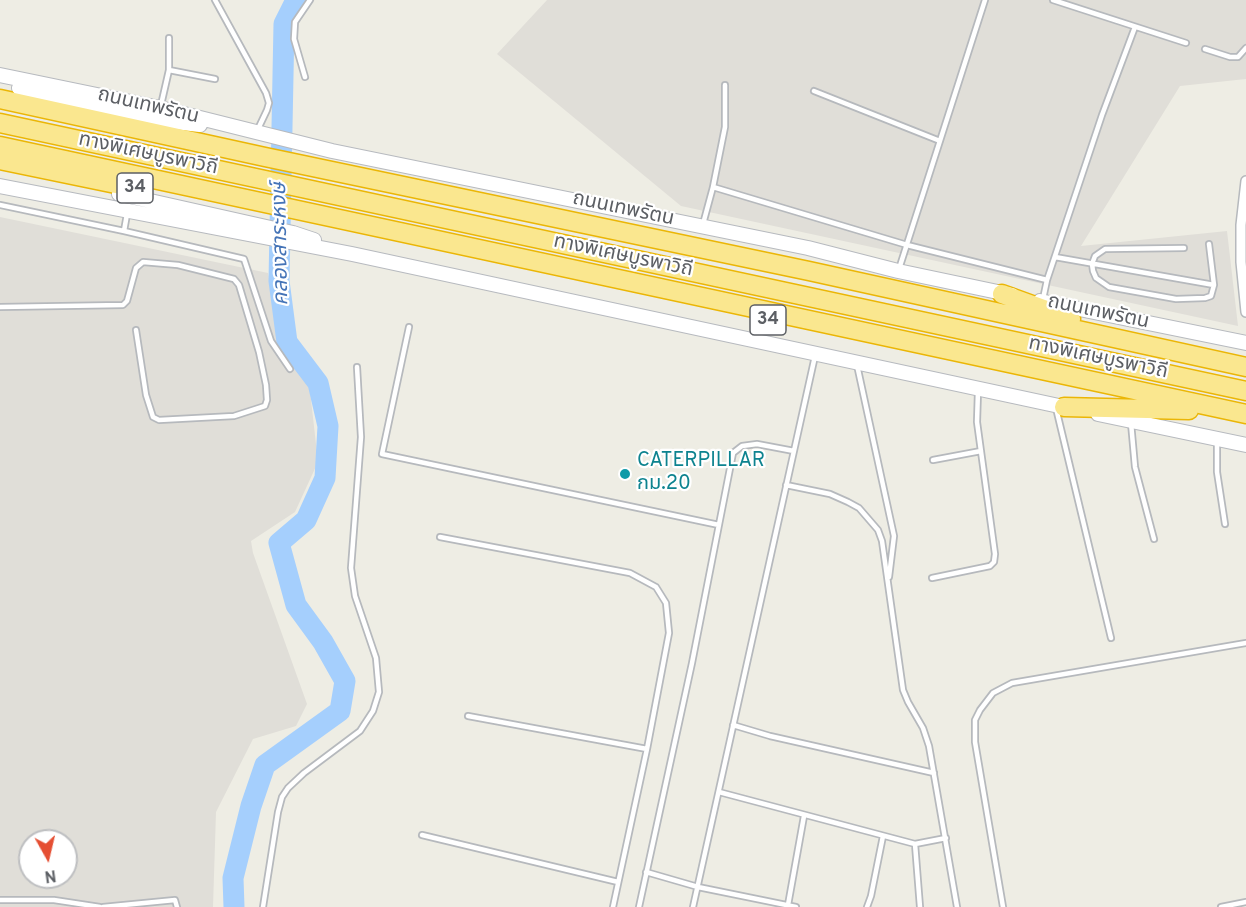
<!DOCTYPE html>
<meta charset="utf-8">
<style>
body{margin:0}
#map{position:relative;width:1246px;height:907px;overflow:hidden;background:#eeede4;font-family:Overpass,sans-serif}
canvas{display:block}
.north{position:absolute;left:18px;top:829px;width:60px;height:60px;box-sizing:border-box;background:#fff;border:2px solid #bebfc1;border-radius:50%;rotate:172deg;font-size:16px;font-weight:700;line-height:24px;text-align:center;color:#5c5f64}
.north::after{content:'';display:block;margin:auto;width:21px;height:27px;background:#e54f33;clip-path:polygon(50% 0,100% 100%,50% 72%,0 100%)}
</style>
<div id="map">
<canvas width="1246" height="907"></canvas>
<div class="north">N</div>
</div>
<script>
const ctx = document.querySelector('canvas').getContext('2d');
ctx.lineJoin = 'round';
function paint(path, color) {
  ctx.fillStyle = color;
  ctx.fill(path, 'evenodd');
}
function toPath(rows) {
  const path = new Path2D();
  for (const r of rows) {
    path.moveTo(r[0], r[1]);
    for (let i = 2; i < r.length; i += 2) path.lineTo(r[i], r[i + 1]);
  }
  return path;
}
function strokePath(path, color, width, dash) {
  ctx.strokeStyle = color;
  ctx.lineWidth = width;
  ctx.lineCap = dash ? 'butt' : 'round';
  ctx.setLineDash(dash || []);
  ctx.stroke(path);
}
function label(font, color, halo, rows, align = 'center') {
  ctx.font = font + ' Overpass,"Noto Sans Thai",sans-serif';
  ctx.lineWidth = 4.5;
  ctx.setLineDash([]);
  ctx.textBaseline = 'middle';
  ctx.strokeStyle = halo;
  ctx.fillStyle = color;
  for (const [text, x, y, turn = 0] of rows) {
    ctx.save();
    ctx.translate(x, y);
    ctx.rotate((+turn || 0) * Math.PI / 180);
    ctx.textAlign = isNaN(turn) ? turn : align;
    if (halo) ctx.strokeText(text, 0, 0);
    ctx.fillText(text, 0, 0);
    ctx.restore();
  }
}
paint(toPath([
 [547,0,1246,0,1246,79,1180,86,1081,246,1227,231,1238,326,681,206,497,54],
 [0,217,268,273,281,344,309,382,318,462,295,512,251,541,253,553,307,704,296,726,253,739,216,812,213,907,0,907],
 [30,841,66,841,66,877,30,877]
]), '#e0ded8');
strokePath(toPath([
 [234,907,233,878,251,806,265,765,340,711,345,681,323,642,296,605,279,543,306,520,325,478,328,426,318,383,287,342,279,281,284,24,296,0]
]), '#a5cffd', 21);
const lane = toPath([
 [215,0,266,93,269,103,267,110,258,129],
 [1053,0,1186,43],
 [1205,49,1230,57,1238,57,1246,48],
 [169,70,169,38],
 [305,77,294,39,295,22,310,0],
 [814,91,940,141],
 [161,105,169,70,215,79],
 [713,187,907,245,1047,280],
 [0,205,124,231],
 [127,214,124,231,244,259,271,341,290,369],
 [703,224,713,187,725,127,725,85],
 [1184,248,1105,249,1095,256,1092,264,1093,271,1096,278,1109,287,1176,299,1205,298,1211,296,1214,285,1209,244],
 [1055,257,1214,285],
 [899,269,985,0],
 [1043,299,1047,280,1102,115,1135,27],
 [0,307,123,305,127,301,136,268,143,262,178,265,234,279,239,285,259,352,266,385,267,400,265,406,234,416,159,420,153,417,146,395,136,330],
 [409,327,382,454,719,525],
 [857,365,894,536,889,577],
 [1056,408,1111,638],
 [1131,423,1135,467,1154,539],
 [1217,441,1217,472,1225,524],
 [933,460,981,451],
 [786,485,830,494,848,502,859,508,878,530,882,541,903,690,908,702,923,728,929,746,957,907],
 [440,537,630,573,656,587,666,603,669,633,647,749,613,907],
 [932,578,990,566,994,562,995,554,977,422,978,391],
 [468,716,647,749],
 [733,725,770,736,934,773],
 [719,792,915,844,946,838],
 [422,835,618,882],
 [915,844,920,907],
 [646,872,698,887,796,907],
 [0,900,54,900,100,907],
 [788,905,804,816],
 [103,907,175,900,177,907],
 [263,907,278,812,282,797,288,788,304,773,360,731,373,711,379,692,376,658,355,596,351,568,361,437,357,367],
 [639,907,692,663,733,453,742,446,757,444,794,451],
 [693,907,815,356],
 [867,907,871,896,883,836],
 [1003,907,975,742,975,720,980,710,993,693,1012,683,1246,643],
 [1221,907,1246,902]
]);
const street = toPath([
 [1246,181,1241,225,1241,262,1246,312]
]);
const secondary = toPath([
 [0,75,160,108,332,151,808,248,898,271,1012,295],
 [19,88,166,121,200,125],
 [0,186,352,254,1073,409],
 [119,194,293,233,314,240],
 [1040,301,1246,343],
 [1098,414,1246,445]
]);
const highway = toPath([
 [0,99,265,157,809,271,1246,367],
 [0,123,1246,391],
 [0,146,1246,414],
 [0,160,140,189],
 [1002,294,1071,319],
 [1064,407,1189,410]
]);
strokePath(lane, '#b6b9bd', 8);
strokePath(street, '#b6b9bd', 12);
strokePath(secondary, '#b7babf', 16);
strokePath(highway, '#ebb606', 21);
strokePath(lane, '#fff', 4.5);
strokePath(street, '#fff', 9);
strokePath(secondary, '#fff', 14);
strokePath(highway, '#fae78f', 18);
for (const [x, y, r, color] of [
 [625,474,6,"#0f9aa8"]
]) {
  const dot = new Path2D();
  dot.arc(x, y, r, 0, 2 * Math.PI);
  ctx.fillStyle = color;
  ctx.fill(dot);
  strokePath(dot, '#fff', 2);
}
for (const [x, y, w] of [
 [135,188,36],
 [768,320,36]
]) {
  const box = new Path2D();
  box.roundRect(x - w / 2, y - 15, w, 30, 4.5);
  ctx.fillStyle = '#fff';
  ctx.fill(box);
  strokePath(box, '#5c5f64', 1.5);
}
label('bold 18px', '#5c5f64', null, [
 ["34",135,188],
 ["34",768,320]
]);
label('20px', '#5c5f64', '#fff', [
 ["ถนนเทพรัตน",148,107,13],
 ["ทางพิเศษบูรพาวิถี",148,155,12],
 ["ถนนเทพรัตน",623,210,12],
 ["ทางพิเศษบูรพาวิถี",623,257,12],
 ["ถนนเทพรัตน",1098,313,12],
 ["ทางพิเศษบูรพาวิถี",1098,359,12]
]);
label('20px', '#0d838f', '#fff', [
 ["CATERPILLAR",637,462],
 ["กม.20",637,485]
], 'left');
label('italic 21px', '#4574b7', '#fff', [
 ["คลองสาระหงษ์",282,244,-91]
]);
</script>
